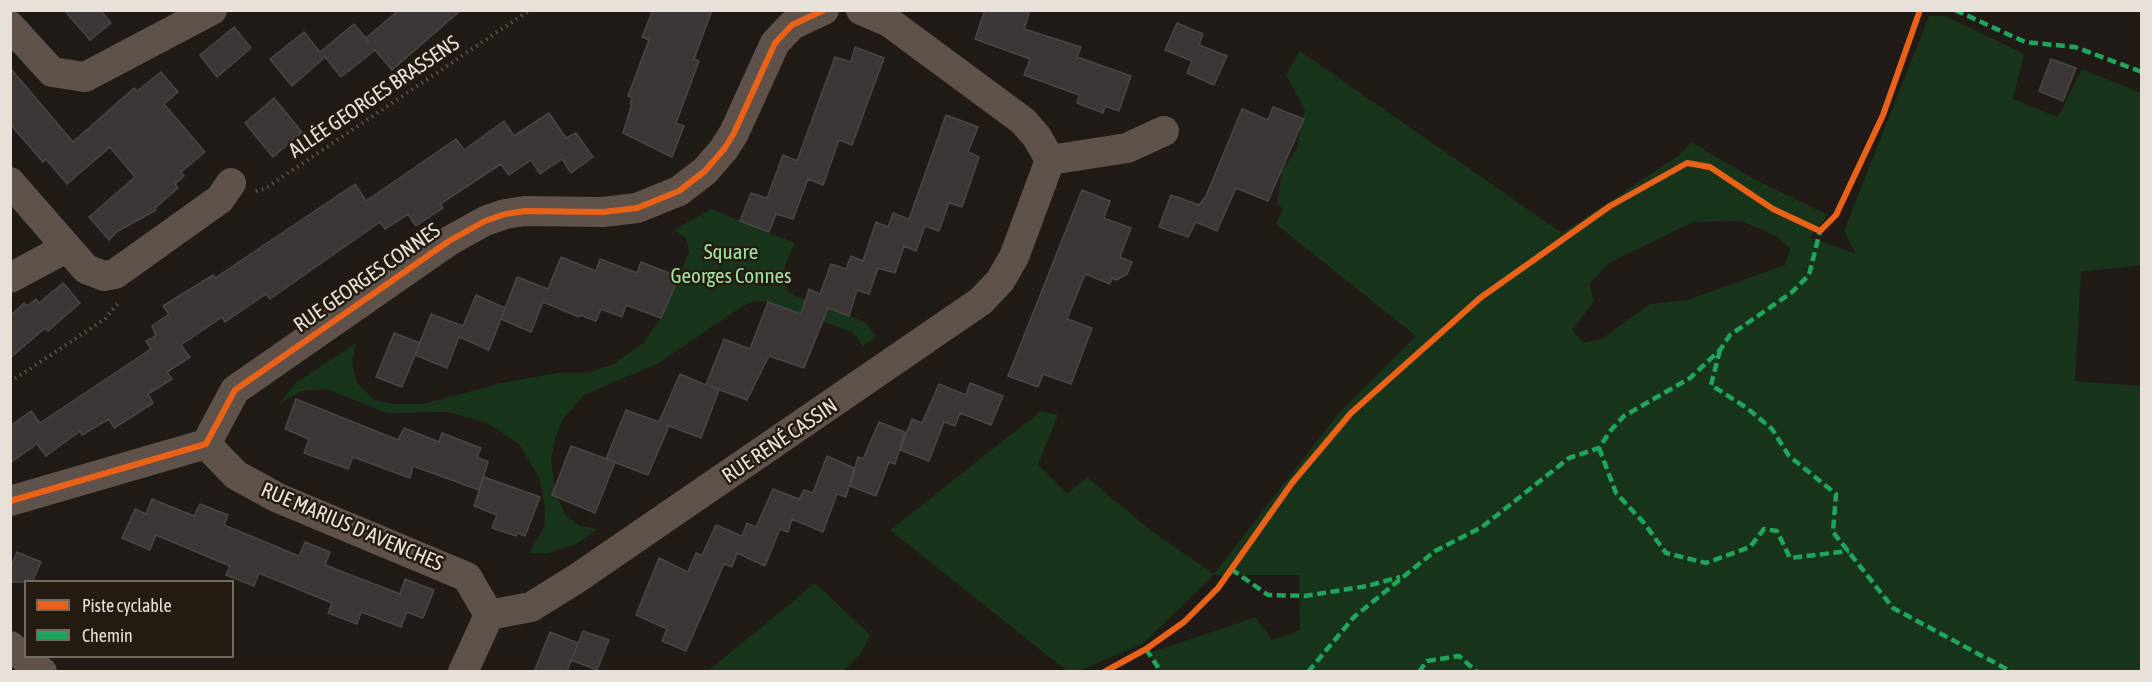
<!DOCTYPE html>
<meta charset="utf-8">
<style>
body{margin:0}
#map{position:relative;width:2152px;height:682px;overflow:hidden;background:#201b16;font-family:"Asap Condensed",sans-serif}
canvas{display:block}
.frame{position:absolute;inset:0;border:12px solid #e7e1d9;pointer-events:none}
.legend{position:absolute;left:24px;top:580px;width:210px;height:78px;box-sizing:border-box;background:#251c11;border:2px solid #736b61;margin:0;padding:8px 10px;list-style:none;font-size:18px;color:#e7e1d9}
.legend li{display:flex;align-items:center;gap:12px;height:30px}
.legend b{width:30px;border:2px solid #736b61}
</style>
<div id="map">
<canvas width="2152" height="682"></canvas>
<div class="frame"></div>
<ul class="legend">
<li><b style="height:8px;background:#ea6118"></b>Piste cyclable</li>
<li><b style="height:8px;background:#20a55d"></b>Chemin</li>
</ul>
</div>
<script>
const ctx = document.querySelector('canvas').getContext('2d');
ctx.lineJoin = 'round';
function paint(path, color) {
  ctx.fillStyle = color;
  ctx.fill(path, 'evenodd');
}
function toPath(rows) {
  const path = new Path2D();
  for (const r of rows) {
    path.moveTo(r[0], r[1]);
    for (let i = 2; i < r.length; i += 2) path.lineTo(r[i], r[i + 1]);
  }
  return path;
}
function strokePath(path, color, width, dash) {
  ctx.strokeStyle = color;
  ctx.lineWidth = width;
  ctx.lineCap = dash ? 'butt' : 'round';
  ctx.setLineDash(dash || []);
  ctx.stroke(path);
}
function label(font, color, halo, rows, align = 'center') {
  ctx.font = font + ' "Asap Condensed",sans-serif';
  ctx.lineWidth = 5;
  ctx.setLineDash([]);
  ctx.textBaseline = 'middle';
  ctx.strokeStyle = halo;
  ctx.fillStyle = color;
  for (const [text, x, y, turn = 0] of rows) {
    ctx.save();
    ctx.translate(x, y);
    ctx.rotate((+turn || 0) * Math.PI / 180);
    ctx.textAlign = isNaN(turn) ? turn : align;
    if (halo) ctx.strokeText(text, 0, 0);
    ctx.fillText(text, 0, 0);
    ctx.restore();
  }
}
paint(toPath([
 [1929,16,1946,16,2024,54,2013,99,2058,117,2082,69,2141,93,2141,265,2081,272,2075,381,2141,386,2141,671,1160,671,1149,653,1255,617,1273,640,1300,630,1299,575,1214,575,1143,644,1078,671,1067,671,890,530,1041,411,1058,415,1038,465,1067,494,1087,477,1150,530,1214,574,1337,415,1416,336,1276,224,1283,209,1277,204,1282,171,1297,148,1305,109,1286,75,1300,51,1562,233,1678,156,1691,142,1752,178,1828,215,1810,237,1856,254,1844,231],
 [1741,221,1776,236,1790,249,1785,265,1687,300,1650,304,1603,338,1584,343,1572,330,1594,301,1589,284,1609,263,1693,222],
 [711,209,795,243,782,273,787,290,793,295,866,322,876,337,863,346,852,332,769,302,755,301,743,306,657,364,584,395,563,419,555,439,551,461,556,494,566,516,580,526,598,529,576,544,549,553,529,553,544,527,545,508,540,479,519,444,489,424,449,412,387,413,326,389,301,391,279,404,297,382,356,343,352,363,357,383,375,400,396,404,423,404,506,382,558,373,586,373,614,364,644,342,661,318,689,252,686,238,674,230],
 [815,583,870,635,862,652,843,671,708,671]
]), '#18341a');
const building = toPath([
 [64,10,100,10,111,23,90,40,64,10],
 [399,10,461,10,392,70,375,50,341,77,325,57,292,86,270,59,304,32,320,52,354,24,369,42,366,38,399,10],
 [653,10,712,10,694,59,699,61,676,123,684,126,672,157,623,133,632,104,630,104,632,98,628,96,649,40,642,37,653,10],
 [985,10,1030,10,1024,29,1081,47,1077,57,1131,76,1119,111,1105,106,1103,113,1077,103,1079,95,1024,75,1030,59,975,39,985,10],
 [1177,23,1203,34,1199,45,1227,56,1214,85,1187,73,1192,61,1165,50,1177,23],
 [234,27,251,48,217,77,200,55,234,27],
 [855,47,884,58,852,145,839,140,823,185,808,179,793,219,776,214,769,232,740,221,751,193,767,198,783,155,797,161,835,57,851,62,855,47],
 [2051,59,2076,68,2063,101,2039,91,2051,59],
 [10,68,73,142,134,88,137,91,161,72,178,92,164,104,205,152,181,172,184,176,175,184,178,188,155,208,156,210,118,231,109,240,89,217,135,177,110,147,67,184,46,159,43,162,10,124,10,68],
 [274,98,302,132,273,157,245,123,274,98],
 [1273,107,1304,119,1268,201,1236,188,1217,231,1196,222,1188,237,1159,227,1171,195,1199,205,1206,196,1242,109,1268,120,1273,107],
 [549,113,566,138,576,133,593,157,571,173,562,159,540,174,531,160,509,175,501,164,440,204,443,208,416,226,408,214,385,229,380,222,270,299,266,294,225,322,222,317,181,345,190,357,167,372,172,379,148,394,153,403,114,428,109,419,82,435,80,431,46,456,37,444,10,463,10,426,31,411,40,423,151,349,146,341,156,336,152,326,169,314,163,306,213,275,215,278,355,184,366,201,456,139,464,150,504,121,514,136,549,113],
 [946,115,978,127,968,152,979,157,962,207,949,203,939,231,925,226,916,251,904,246,895,273,878,268,869,294,857,290,849,316,828,308,804,368,769,356,747,400,712,387,719,390,701,438,667,425,669,426,648,475,606,459,626,410,659,422,680,374,706,385,724,339,750,349,768,302,801,314,809,289,820,294,831,264,846,269,851,256,863,261,876,222,888,227,893,213,909,219,946,115],
 [1082,190,1110,201,1104,218,1131,228,1120,257,1132,262,1127,274,1116,280,1112,278,1110,284,1085,274,1067,319,1092,328,1071,384,1043,374,1038,387,1008,376,1082,190],
 [561,257,596,271,600,259,637,273,641,262,679,277,661,318,626,305,622,317,601,309,596,321,580,315,579,317,543,302,531,332,501,319,517,277,548,289,561,257],
 [63,283,80,303,48,331,45,328,10,358,10,316,24,303,27,306,36,299,39,303,63,283],
 [476,295,505,308,489,350,459,337,447,368,415,355,431,314,463,326,476,295],
 [394,333,420,343,402,387,376,377,394,333],
 [970,383,1003,396,991,425,960,413,955,426,944,422,929,461,900,450,912,419,922,423,939,384,966,395,970,383],
 [296,399,398,440,404,428,439,442,442,433,481,448,477,457,488,462,479,490,413,466,410,478,353,457,348,469,304,453,309,439,285,429,296,399],
 [879,422,905,432,895,464,889,462,876,496,850,486,858,457,863,459,879,422],
 [571,446,615,462,595,513,552,495,571,446],
 [827,456,854,468,846,497,837,494,823,532,792,519,788,532,780,529,765,566,737,553,732,567,724,564,686,651,662,641,667,629,636,615,659,558,688,572,696,553,702,555,716,525,742,536,747,523,756,527,773,489,799,499,804,490,813,493,827,456],
 [484,477,540,497,525,536,517,533,516,536,492,528,497,515,474,506,484,477],
 [152,499,194,516,200,504,228,515,224,525,299,556,305,542,330,552,325,565,400,594,405,579,434,590,423,618,407,612,401,627,361,612,357,624,328,613,332,603,259,573,254,586,226,575,230,566,156,535,150,550,122,538,135,509,146,514,152,499],
 [17,552,41,562,32,582,10,582,10,569,17,552],
 [583,631,609,640,597,670,571,660,567,672,534,672,550,632,578,643,573,656,583,631]
]);
paint(building, '#3b3737');
strokePath(building, '#494646', 1.5);
strokePath(toPath([
 [256,191,266,188,530,10],
 [10,382,105,319,119,302]
]), '#5c544e', 4, [1.5, 4.5]);
strokePath(toPath([
 [861,10,889,22,1023,121,1037,137,1050,160],
 [10,26,52,72,85,77,212,10],
 [1050,160,1127,148,1164,131],
 [10,182,86,269,104,276,115,274,220,199,231,183],
 [10,278,66,248],
 [206,444,236,475,278,498,467,577,489,615],
 [10,501,206,444,235,390,449,241,485,221,505,214,525,211,603,212,637,208,679,191,705,171,724,149,734,133,775,43,792,25,824,10],
 [10,646,42,672],
 [463,672,489,615,531,607,576,579,981,301,1000,281,1014,257,1050,160]
]), '#5f524b', 30);
strokePath(toPath([
 [1955,10,2025,42,2075,47,2142,72],
 [1720,350,1711,385,1747,408,1772,429,1789,456,1836,494,1833,532,1893,608,2012,672],
 [1599,448,1616,493,1644,523,1666,553,1706,563,1750,547,1764,529,1777,531,1790,558,1849,551],
 [1231,569,1268,595,1305,596,1367,586,1400,577],
 [1146,649,1161,672],
 [1308,672,1354,617,1435,551,1482,527,1569,458,1599,448,1611,430,1624,416,1690,378,1720,350,1730,335,1791,293,1809,275,1820,231],
 [1419,672,1427,661,1459,656,1477,672]
]), '#20a55d', 4.5, [9, 4.5]);
strokePath(toPath([
 [10,501,206,444,235,390,449,241,485,221,505,214,525,211,603,212,637,208,679,191,705,171,724,149,734,133,775,43,792,25,824,10],
 [1104,672,1146,649,1184,622,1218,588,1292,483,1351,413,1480,298,1610,206,1687,163,1710,167,1773,209,1820,231,1836,215,1883,115,1920,10]
]), '#ea6118', 6);
label('21px', '#e7e1d9', '#251c11', [
 ["ALLÉE GEORGES BRASSENS",374,97,-34],
 ["RUE GEORGES CONNES",367,278,-35],
 ["RUE RENÉ CASSIN",780,441,-34],
 ["RUE MARIUS D'AVENCHES",352,527,23]
]);
label('21px', '#9fe2a3', '#251c11', [
 ["Square",731,252],
 ["Georges Connes",731,276]
]);
</script>
